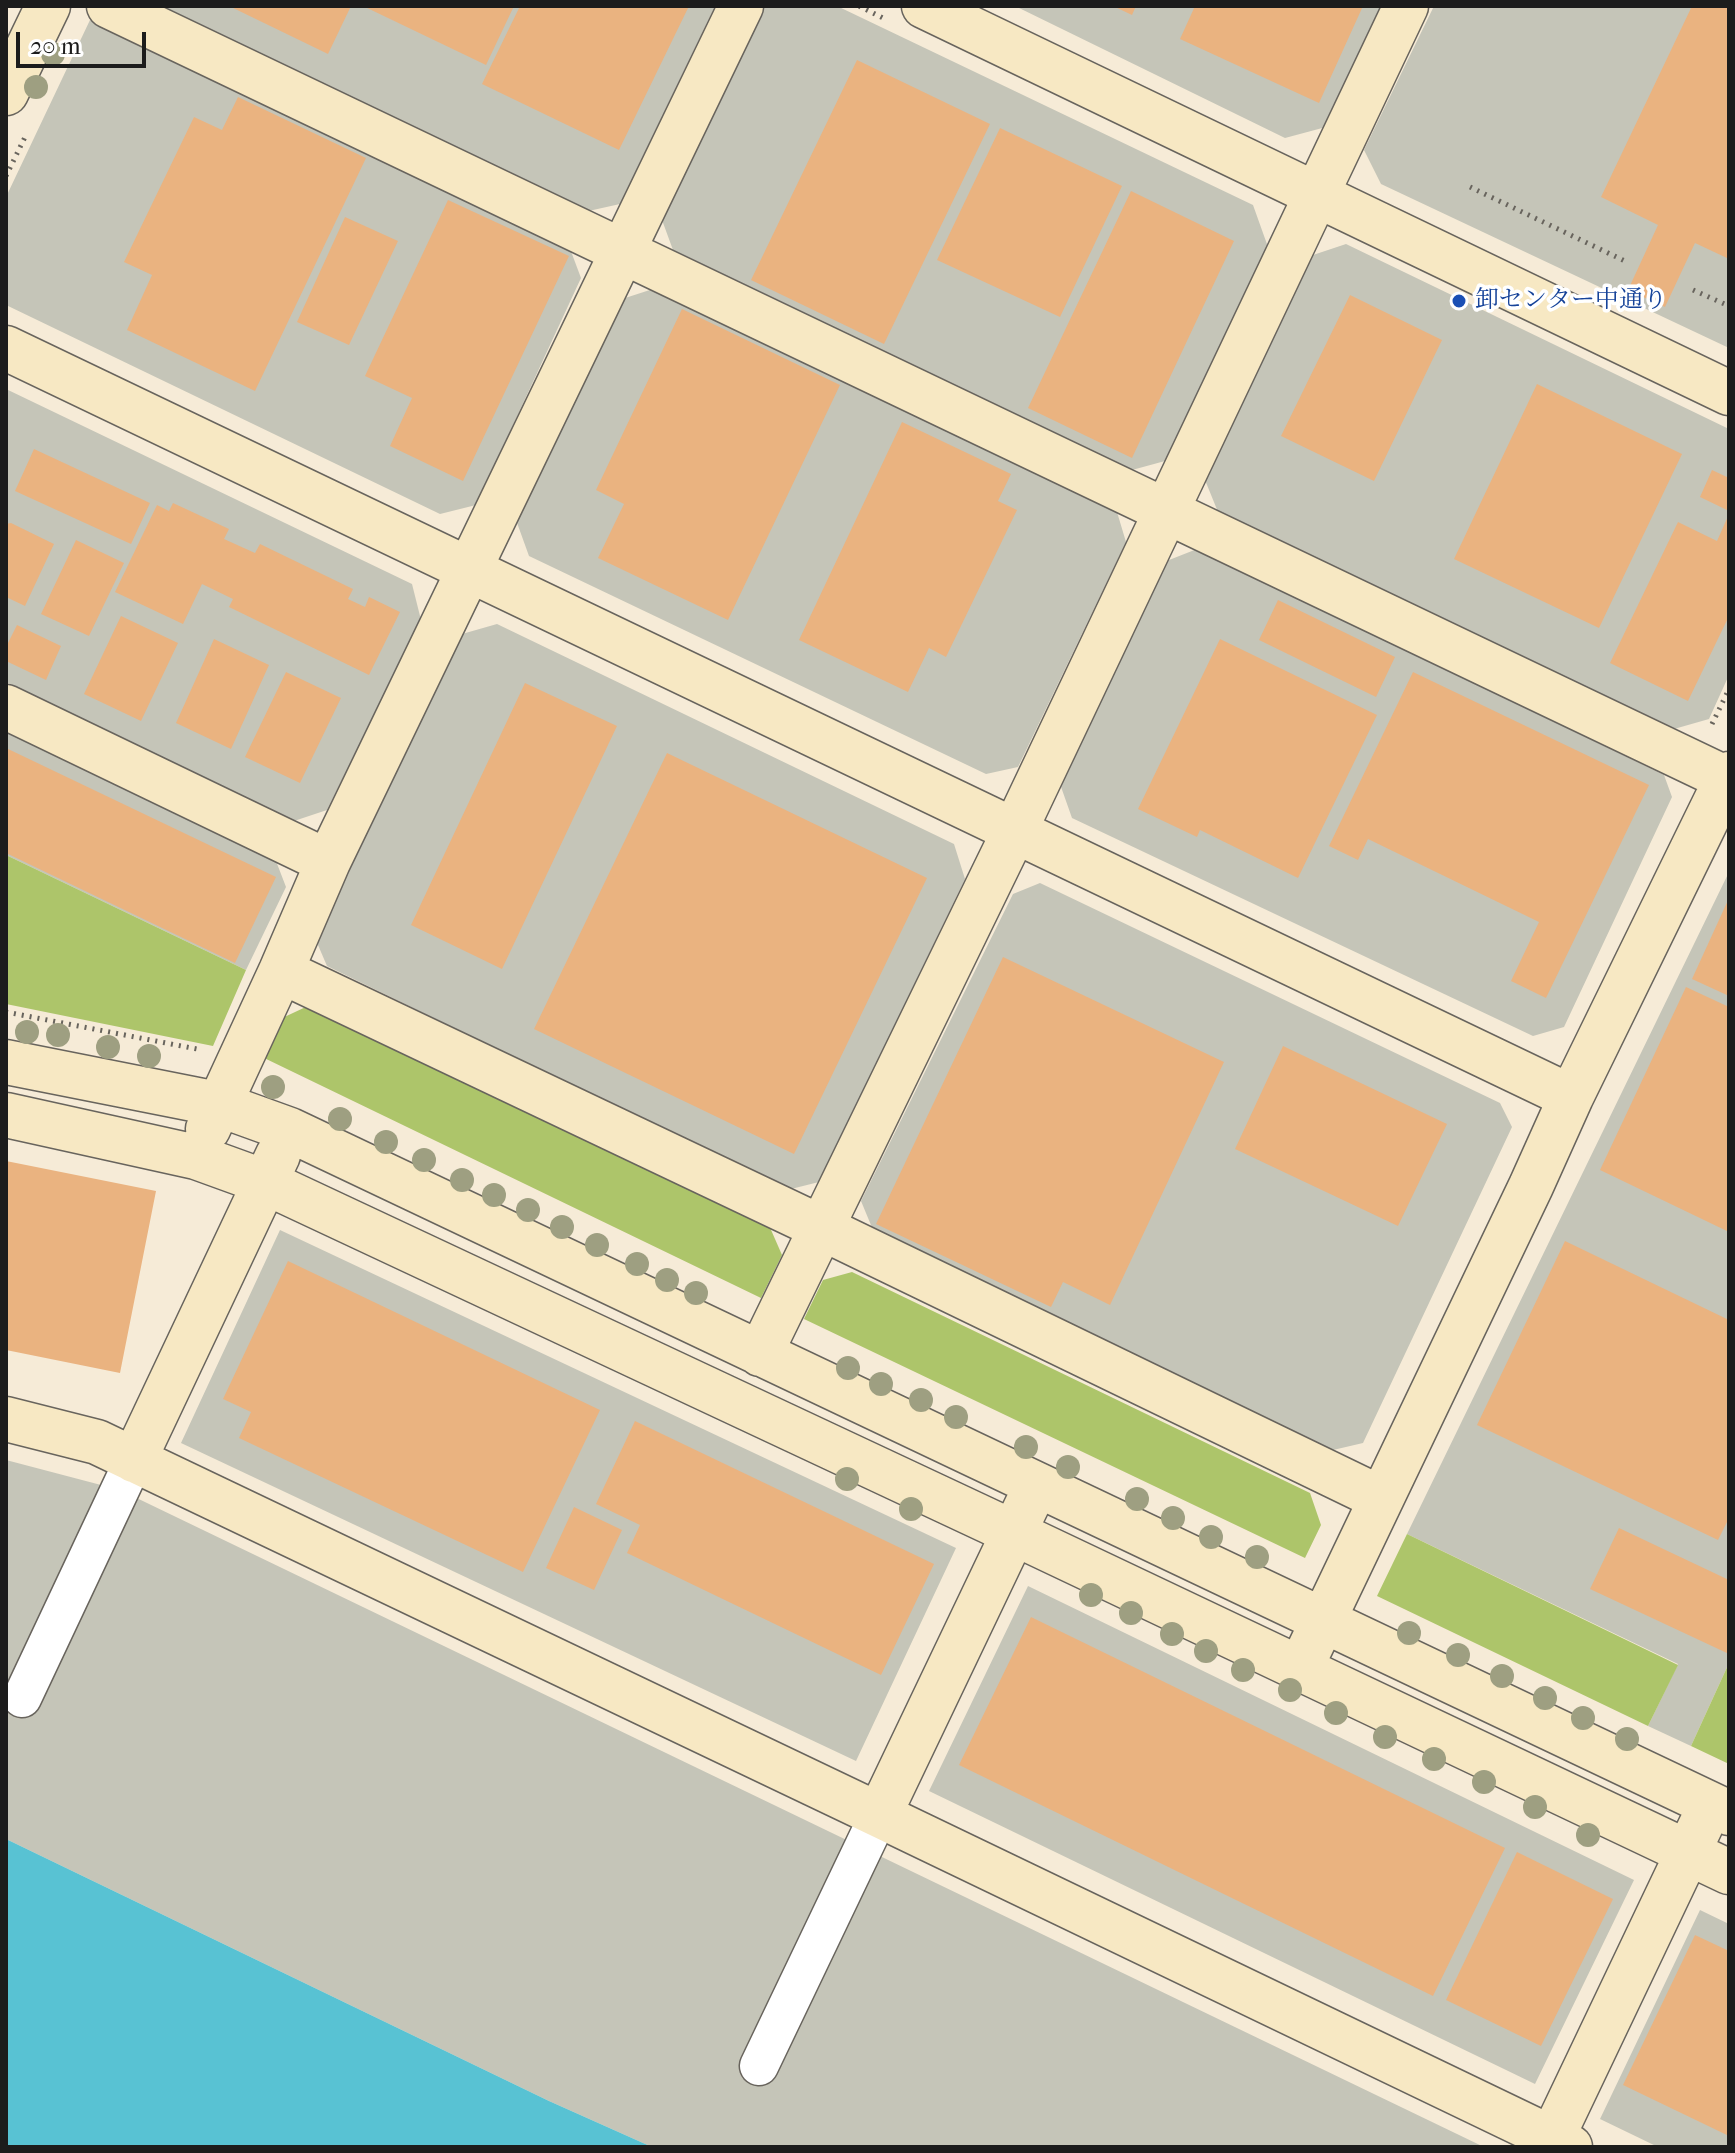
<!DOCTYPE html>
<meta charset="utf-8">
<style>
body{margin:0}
#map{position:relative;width:1735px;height:2153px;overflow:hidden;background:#f6ebd7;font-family:"IM FELL French Canon",serif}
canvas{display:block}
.frame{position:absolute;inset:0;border:8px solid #1c1c1c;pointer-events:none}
.scale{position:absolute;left:16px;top:32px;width:130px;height:36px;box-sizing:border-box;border:4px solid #1c1c1c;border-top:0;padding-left:10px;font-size:24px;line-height:28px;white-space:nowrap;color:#1c1c1c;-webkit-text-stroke:6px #fff;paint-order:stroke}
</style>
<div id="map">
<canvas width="1735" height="2153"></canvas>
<div class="frame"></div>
<div class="scale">20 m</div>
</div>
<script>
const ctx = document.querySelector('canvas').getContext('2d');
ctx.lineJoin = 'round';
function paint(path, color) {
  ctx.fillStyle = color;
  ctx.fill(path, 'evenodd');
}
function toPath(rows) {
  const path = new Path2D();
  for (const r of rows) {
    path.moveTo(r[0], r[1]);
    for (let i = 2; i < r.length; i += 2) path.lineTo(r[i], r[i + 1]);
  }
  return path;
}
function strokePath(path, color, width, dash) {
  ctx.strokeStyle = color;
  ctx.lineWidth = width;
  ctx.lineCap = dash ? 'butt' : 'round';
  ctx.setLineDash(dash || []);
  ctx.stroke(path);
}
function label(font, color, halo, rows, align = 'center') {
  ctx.font = font + ' "IM FELL French Canon","Noto Serif JP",serif';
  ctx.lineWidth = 7;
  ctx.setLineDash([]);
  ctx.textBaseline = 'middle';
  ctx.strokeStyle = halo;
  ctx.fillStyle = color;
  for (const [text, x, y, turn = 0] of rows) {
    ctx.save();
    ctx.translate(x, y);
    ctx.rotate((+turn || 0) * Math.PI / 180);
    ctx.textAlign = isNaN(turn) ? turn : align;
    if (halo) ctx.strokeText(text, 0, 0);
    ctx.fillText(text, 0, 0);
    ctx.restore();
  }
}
paint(toPath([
 [157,6,715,6,620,204,584,212],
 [765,6,837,6,1253,205,1268,247,1165,461,1132,470,673,250,662,220],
 [1015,6,1383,6,1326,127,1285,138],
 [1434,6,1729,6,1729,348,1381,184,1364,150],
 [90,20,569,246,581,278,476,505,440,514,6,305,6,197],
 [1346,244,1729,429,1729,675,1709,719,1674,729,1218,512,1205,480,1310,256],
 [656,288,1117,512,1126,542,1018,767,986,774,529,556,516,520,619,300],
 [6,389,412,584,421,620,327,810,294,821,6,682],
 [1197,549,1664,775,1672,797,1564,1027,1533,1036,1072,818,1060,784,1164,562],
 [497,624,954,844,965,879,819,1182,787,1190,327,966,315,938,462,634],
 [6,731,276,861,286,887,246,970,6,855],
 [1729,872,1729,1663,1691,1746,1648,1726,1678,1664,1407,1534],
 [1040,883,1500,1103,1512,1127,1363,1443,1333,1450,873,1230,861,1201,1013,894],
 [280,1230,956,1548,856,1761,181,1443],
 [6,1460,120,1490,1484,2147,652,2147,549,2101,6,1839],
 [1028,1586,1634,1880,1535,2084,929,1791],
 [1700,1910,1729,1924,1729,2147,1658,2147,1600,2119]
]), '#c5c5b8');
paint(toPath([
 [6,855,246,970,213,1046,6,1004],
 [310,1005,768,1223,782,1255,761,1298,260,1056,278,1020],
 [852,1272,1310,1493,1321,1525,1305,1558,804,1319,823,1280],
 [1407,1534,1678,1665,1648,1726,1377,1596],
 [1729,1663,1729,1764,1691,1746]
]), '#adc56a');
paint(toPath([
 [6,1839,549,2101,652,2147,6,2147]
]), '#58c2d3');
paint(toPath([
 [229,6,351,6,328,54],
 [363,6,514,6,486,65],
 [520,6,689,6,619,150,482,84],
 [1113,6,1136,6,1132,15],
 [1195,6,1363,6,1319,103,1180,39],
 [1692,6,1729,6,1729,259,1695,243,1665,307,1628,290,1658,225,1601,197],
 [857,60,990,124,884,344,751,280],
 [238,97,366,158,255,391,127,330,152,275,124,262,194,117,222,130],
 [1000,128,1122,186,1060,317,937,260],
 [1131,191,1234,241,1132,458,1028,408],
 [448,200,569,256,463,481,390,446,412,398,365,376],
 [345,217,398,241,349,345,297,322],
 [1350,295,1442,340,1374,481,1281,436],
 [682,309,840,385,728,620,598,558,624,504,596,490],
 [1537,384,1682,454,1599,628,1454,559],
 [902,422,1011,474,998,501,1017,510,946,657,929,648,908,692,799,640],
 [34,449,150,503,131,544,15,491],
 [1712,470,1729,478,1729,511,1700,497],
 [173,503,229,529,224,539,255,553,260,544,353,589,348,599,365,607,369,597,400,612,369,675,229,607,233,599,202,584,183,624,115,592,157,505,169,511],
 [1729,514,1729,616,1688,701,1610,663,1678,522,1717,541],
 [11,523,54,544,25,606,6,597,6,524],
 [76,540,124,563,89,636,41,614],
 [1278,600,1395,657,1376,697,1259,640],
 [121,616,178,643,141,721,84,694],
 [17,625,61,646,46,680,6,661,6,647],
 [214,639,269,665,231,749,176,723],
 [1220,639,1377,715,1298,878,1200,830,1197,837,1138,809],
 [286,672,341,698,300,783,245,757],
 [1413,672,1649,785,1546,998,1511,981,1539,922,1368,839,1358,860,1329,846],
 [525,683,617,726,502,969,411,925],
 [6,748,276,877,235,963,6,853],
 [667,753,927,878,794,1154,534,1029],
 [1729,898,1729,996,1692,979],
 [1003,957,1224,1062,1110,1305,1063,1282,1051,1307,876,1224],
 [1686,987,1729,1007,1729,1232,1600,1170],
 [1283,1046,1447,1124,1398,1226,1235,1149],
 [6,1161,156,1191,120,1373,6,1350],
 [1565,1241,1729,1320,1729,1518,1718,1540,1477,1425],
 [288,1261,600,1410,523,1572,239,1438,251,1412,223,1399],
 [635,1421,934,1564,881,1675,627,1553,640,1525,596,1504],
 [574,1507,622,1530,594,1590,546,1568],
 [1619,1528,1729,1580,1729,1654,1590,1589],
 [1031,1617,1505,1848,1433,1996,959,1765],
 [1517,1852,1613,1899,1541,2046,1446,2000],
 [1695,1935,1729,1951,1729,2136,1623,2085]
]), '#eab380');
const street = toPath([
 [22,1698,134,1460],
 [759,2066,879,1815]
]);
const secondary = toPath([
 [109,6,1727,779],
 [924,6,1729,393],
 [6,93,48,6],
 [6,348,1571,1097],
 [6,707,328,862],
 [281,971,822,1228,1380,1498],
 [6,1062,218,1104,290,1130,1729,1813],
 [6,1115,196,1157,265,1182,1012,1532,1729,1872],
 [208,1129,281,971,328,862,741,6],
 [760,1354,1015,830,1406,6],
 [6,1419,97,1442,879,1815,1570,2147],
 [134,1460,278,1155],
 [1310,1648,1531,1186,1571,1097,1729,774],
 [879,1815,1027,1505],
 [1552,2138,1701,1825]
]);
strokePath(street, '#68645d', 41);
strokePath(secondary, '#68645d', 47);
strokePath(toPath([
 [859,6,883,18],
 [6,176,27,133],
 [1470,187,1627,262],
 [1693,290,1729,306],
 [1712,724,1729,689],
 [6,1012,197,1049]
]), '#68645d', 5, [2, 6]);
strokePath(street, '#fff', 38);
strokePath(secondary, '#f7e8c3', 44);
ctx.fillStyle = '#9e9f81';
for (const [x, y] of [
 [53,54],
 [36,87],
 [27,1032],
 [58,1035],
 [108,1047],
 [149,1056],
 [273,1087],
 [340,1119],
 [386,1142],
 [424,1160],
 [462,1180],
 [494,1195],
 [528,1210],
 [562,1227],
 [597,1245],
 [637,1264],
 [667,1280],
 [696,1293],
 [848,1368],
 [881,1384],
 [921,1400],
 [956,1417],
 [1026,1447],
 [1068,1467],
 [847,1479],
 [1137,1499],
 [911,1509],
 [1173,1518],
 [1211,1537],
 [1257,1557],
 [1091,1595],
 [1131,1613],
 [1409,1633],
 [1172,1634],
 [1206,1651],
 [1458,1655],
 [1243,1670],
 [1502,1676],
 [1290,1690],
 [1545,1698],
 [1336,1713],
 [1583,1718],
 [1385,1737],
 [1627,1739],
 [1434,1759],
 [1484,1782],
 [1535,1807],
 [1588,1835]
]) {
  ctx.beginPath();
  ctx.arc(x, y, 12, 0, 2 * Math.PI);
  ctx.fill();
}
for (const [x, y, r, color] of [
 [1459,301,8,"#1a4fb4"]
]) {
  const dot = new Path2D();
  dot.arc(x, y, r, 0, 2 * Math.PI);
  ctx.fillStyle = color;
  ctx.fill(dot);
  strokePath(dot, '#fff', 3);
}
label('24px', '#164399', '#fff', [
 ["卸センター中通り",1475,301]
], 'left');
</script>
